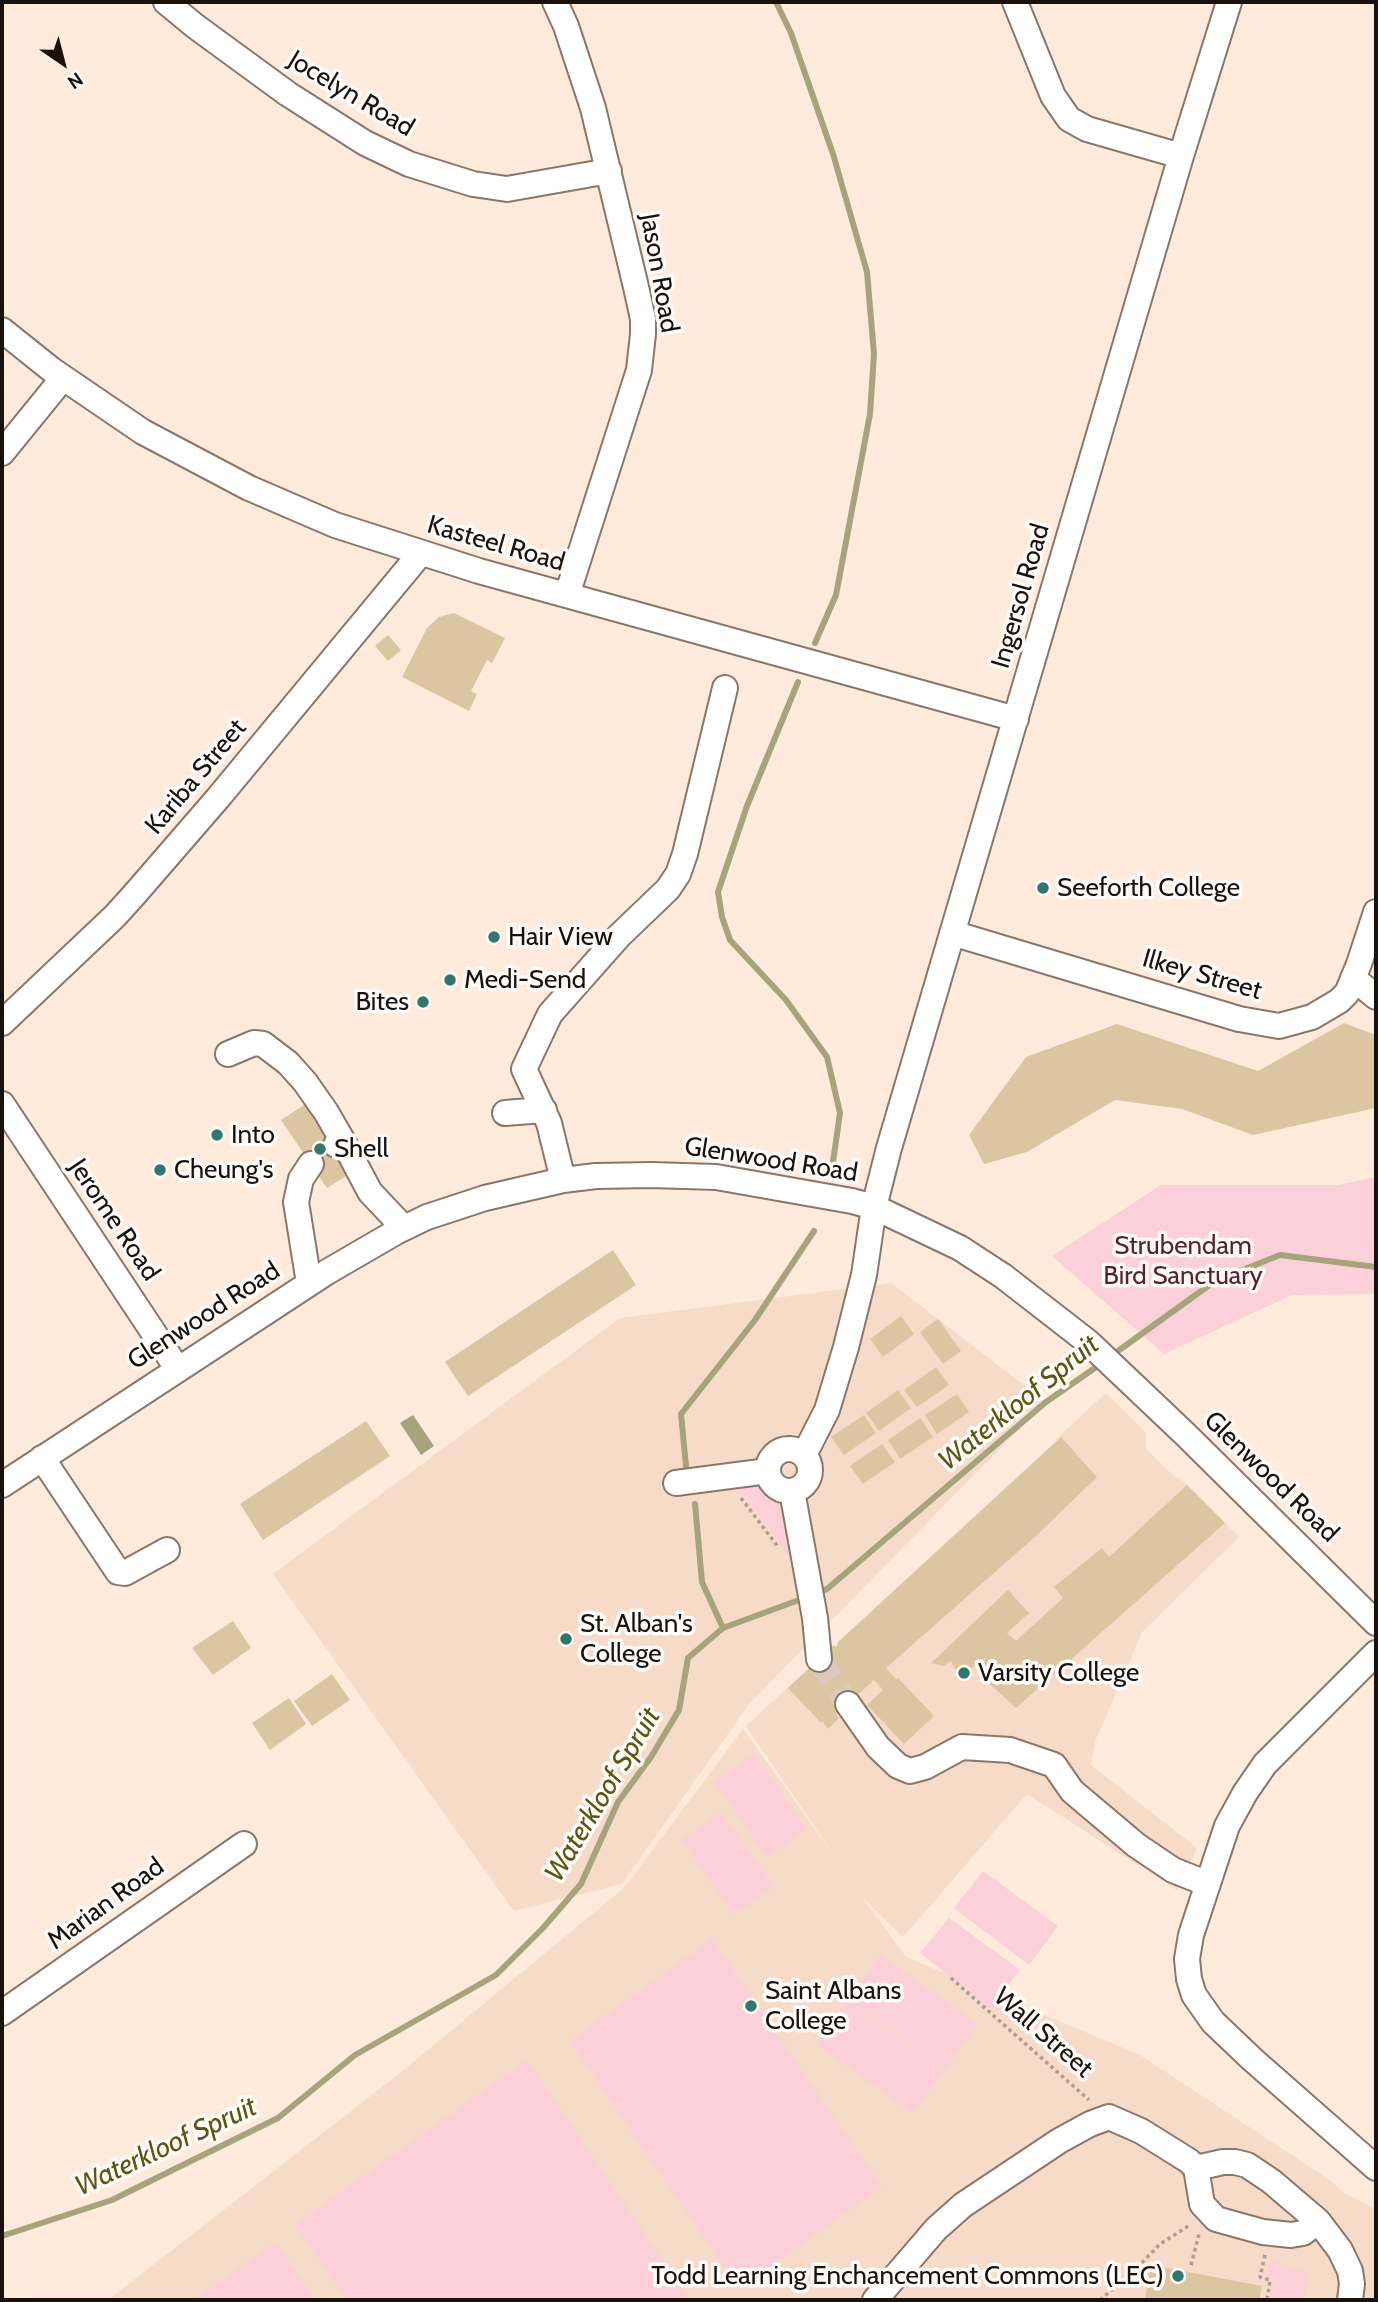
<!DOCTYPE html>
<style>
body{margin:0}
#map{position:relative;width:1378px;height:2302px;overflow:hidden;background:#ffeadc;font-family:Cabin,sans-serif}
canvas{display:block}
.frame{position:absolute;inset:0;border:4px solid #18110c;pointer-events:none}
.north{position:absolute;left:28px;top:28px;width:70px;height:70px;-webkit-text-stroke:5px #fffbf8;paint-order:stroke;rotate:145deg;font-size:19px;font-weight:700;line-height:28px;text-align:center;color:#18110c}
.north::after{content:'';display:block;margin:auto;width:24px;height:32px;background:#18110c;clip-path:polygon(50% 0,100% 100%,50% 72%,0 100%)}
</style>
<div id="map">
<canvas width="1378" height="2302"></canvas>
<div class="frame"></div>
<div class="north">N</div>
</div>
<script>
const ctx = document.querySelector('canvas').getContext('2d');
ctx.lineJoin = 'round';
function paint(path, color) {
  ctx.fillStyle = color;
  ctx.fill(path, 'evenodd');
}
function toPath(rows) {
  const path = new Path2D();
  for (const r of rows) {
    if (r.length === 3) {
      path.moveTo(r[0] + r[2], r[1]);
      path.arc(r[0], r[1], r[2], 0, 2 * Math.PI);
      continue;
    }
    path.moveTo(r[0], r[1]);
    for (let i = 2; i < r.length; i += 2) path.lineTo(r[i], r[i + 1]);
  }
  return path;
}
function strokePath(path, color, width, dash) {
  ctx.strokeStyle = color;
  ctx.lineWidth = width;
  ctx.lineCap = dash ? 'butt' : 'round';
  ctx.setLineDash(dash || []);
  ctx.stroke(path);
}
function label(font, color, halo, rows, align = 'center') {
  ctx.font = font + ' Cabin,sans-serif';
  ctx.lineWidth = 7;
  ctx.setLineDash([]);
  ctx.textBaseline = 'middle';
  ctx.strokeStyle = halo;
  ctx.fillStyle = color;
  for (const [text, x, y, turn = 0] of rows) {
    ctx.save();
    ctx.translate(x, y);
    ctx.rotate((+turn || 0) * Math.PI / 180);
    ctx.textAlign = isNaN(turn) ? turn : align;
    if (halo) ctx.strokeText(text, 0, 0);
    ctx.fillText(text, 0, 0);
    ctx.restore();
  }
}
paint(toPath([
 [891,1283,1046,1402,749,1704,622,1884,514,1911,273,1574,620,1318],
 [1106,1393,1146,1433,1146,1449,1175,1477,1179,1477,1239,1537,1142,1632,1095,1742,1091,1765,1197,1848,1177,1890,1027,1794,903,1937,862,1897,906,1957,1140,2055,1331,2181,1344,2193,1376,2209,1376,2300,108,2300,400,2073,625,1887,743,1729,836,1858,746,1726,834,1645,835,1647,838,1645,837,1643,1057,1441,1056,1439]
]), '#f6dbc9');
paint(toPath([
 [1376,1177,1376,1294,1292,1295,1164,1354,1052,1256,1161,1185,1338,1185],
 [753,1484,766,1489,777,1497,786,1513,793,1561,737,1486],
 [755,1754,807,1829,767,1857,715,1782],
 [721,1812,774,1887,734,1915,682,1840],
 [983,1871,1058,1926,1029,1965,954,1908],
 [949,1918,1020,1970,990,2008,920,1953],
 [712,1939,882,2187,739,2289,570,2041],
 [880,1955,978,2024,946,2068,849,1999],
 [847,2000,945,2069,913,2113,816,2044],
 [527,2060,690,2300,347,2300,295,2225],
 [276,2242,315,2300,194,2300],
 [1273,2261,1306,2273,1309,2279,1304,2300,1270,2300,1274,2278,1266,2276,1269,2263]
]), '#fcd0d9');
paint(toPath([
 [413,1415,434,1446,421,1455,400,1423]
]), '#a6a47c');
strokePath(toPath([
 [776,2,791,33,833,154,867,272,874,354,870,414,836,595,815,643],
 [798,682,747,806,718,892,722,917,730,940,786,1000,827,1057,840,1113,833,1162],
 [1111,1356,1215,1281,1280,1255,1376,1267],
 [686,1466,681,1414,755,1320,814,1231],
 [695,1504,702,1582,723,1628],
 [817,1593,827,1589,1046,1402,1102,1363],
 [2,2236,112,2200,278,2118,355,2055,496,1975,543,1928,581,1884,618,1802,651,1757,679,1710,688,1658,723,1628,807,1597]
]), '#a6a47c', 6);
paint(toPath([
 [454,613,505,638,492,663,487,660,471,691,477,694,469,711,402,677,427,628,439,617],
 [388,635,401,650,388,661,375,646],
 [1344,1023,1376,1035,1376,1108,1253,1135,1182,1109,1115,1100,1027,1152,984,1164,969,1135,1026,1057,1117,1024,1258,1071],
 [307,1103,354,1171,327,1188,281,1120],
 [613,1250,636,1285,468,1396,445,1362],
 [901,1316,914,1334,883,1357,870,1339],
 [938,1319,961,1351,943,1364,920,1332],
 [936,1367,949,1385,917,1407,904,1390],
 [898,1390,911,1408,879,1431,866,1413],
 [957,1394,969,1412,937,1434,925,1415],
 [864,1415,876,1433,844,1455,831,1437],
 [920,1418,933,1437,900,1459,888,1440],
 [366,1421,390,1456,263,1540,240,1504],
 [1061,1437,1097,1477,1037,1535,886,1668,897,1680,898,1678,934,1716,904,1744,867,1705,883,1690,874,1680,836,1715,839,1718,828,1729,822,1721,821,1723,788,1688,834,1645,835,1647,838,1645,837,1643],
 [882,1444,895,1462,863,1484,850,1466],
 [1187,1485,1225,1523,1016,1708,981,1676,985,1658,960,1677,951,1661,943,1666,931,1663,1008,1590,1029,1613,1007,1633,1016,1641,1063,1598,1054,1587,1102,1548,1109,1557],
 [233,1621,251,1648,213,1675,192,1648],
 [332,1674,350,1700,312,1726,294,1701],
 [289,1698,306,1724,270,1750,252,1723],
 [1151,2265,1262,2286,1259,2300,1145,2300]
]), '#dcc6a1');
strokePath(toPath([
 [819,1659,848,1704]
]), '#dcc9bd', 24, [24, 12]);
const minor = toPath([
 [166,2,195,26,288,94,365,143,409,164,473,184,507,189,609,171],
 [555,2,566,26,593,108,636,287,643,319,643,334,639,370,567,595],
 [1015,2,1053,96,1069,119,1087,129,1181,156],
 [2,330,52,370,143,432,249,488,335,525,479,571,1016,719],
 [2,453,63,378],
 [952,933,1239,1019,1279,1026,1312,1017,1339,1001,1347,993,1359,964,1376,912],
 [1353,978,1376,997],
 [2,1023,115,916,134,895,218,798,420,554],
 [228,1054,254,1043,263,1044,288,1063,305,1082,326,1112,344,1143],
 [2,1104,177,1368],
 [505,1113,544,1110],
 [336,1145,344,1143,370,1192,404,1228],
 [563,1180,549,1123,524,1069,550,1014,619,936,668,889,678,874,685,854,725,688],
 [309,1283,296,1202,301,1179,311,1164],
 [789,1470,21],
 [804,1455,827,1410,846,1347,864,1275,874,1207,889,1148,1181,156,1229,2],
 [42,1458,118,1572,125,1573,167,1550],
 [676,1483,768,1471],
 [2,1485,327,1272,396,1232,427,1217,485,1198,563,1180,596,1176,651,1175,716,1177,852,1201,874,1207,960,1248,1003,1276,1088,1342,1186,1435,1376,1623],
 [792,1491,815,1618,819,1659],
 [1376,1653,1265,1764,1245,1793,1227,1826,1220,1847,1191,1935,1187,1959,1189,1979,1194,1995,1213,2022,1253,2060,1376,2168],
 [848,1704,878,1747,898,1766,910,1771,925,1767,962,1747,1010,1750,1054,1765,1072,1791,1136,1845,1173,1870,1208,1884],
 [2,2013,244,1844],
 [1196,2168,1223,2162,1235,2162,1247,2165,1271,2181,1318,2221,1340,2250,1350,2271,1352,2284,1350,2300],
 [875,2300,936,2229,963,2205,1059,2141,1090,2124,1109,2117,1141,2131,1189,2161,1196,2168,1202,2204,1216,2219,1263,2232,1291,2235,1303,2233,1318,2221]
]);
strokePath(minor, '#89776a', 28);
strokePath(toPath([
 [741,1498,779,1548],
 [951,1978,1089,2100],
 [1265,2255,1260,2277,1270,2280,1267,2300],
 [1191,2265,1199,2234],
 [1100,2300,1136,2269,1160,2244,1190,2225]
]), '#ad9d92', 3.5, [3.5, 3.5]);
strokePath(minor, '#fff', 24);
for (const [x, y, r, color] of [
 [1043,888,7,"#32776d"],
 [494,937,7,"#32776d"],
 [450,980,7,"#32776d"],
 [423,1002,7,"#32776d"],
 [217,1135,7,"#32776d"],
 [320,1149,7,"#32776d"],
 [160,1170,7,"#32776d"],
 [566,1639,7,"#32776d"],
 [964,1673,7,"#32776d"],
 [751,2006,7,"#32776d"],
 [1178,2276,7,"#32776d"]
]) {
  const dot = new Path2D();
  dot.arc(x, y, r, 0, 2 * Math.PI);
  ctx.fillStyle = color;
  ctx.fill(dot);
  strokePath(dot, '#fffbf8', 2.5);
}
label('26px', '#18110c', '#fffbf8', [
 ["Jocelyn Road",351,94,31],
 ["Jason Road",659,273,80],
 ["Kasteel Road",496,544,16],
 ["Ingersol Road",1021,596,-74],
 ["Kariba Street",196,777,-50],
 ["Ilkey Street",1202,975,16],
 ["Glenwood Road",771,1160,9],
 ["Jerome Road",114,1220,56],
 ["Glenwood Road",204,1316,-33],
 ["Glenwood Road",1271,1477,44],
 ["Marian Road",106,1904,-36],
 ["Wall Street",1043,2033,41]
]);
label('26px', '#18110c', '#fffbf8', [
 ["Seeforth College",1057,888],
 ["Hair View",508,937],
 ["Medi-Send",464,980],
 ["Bites",409,1002,"right"],
 ["Into",231,1135],
 ["Shell",334,1149],
 ["Cheung's",174,1170],
 ["St. Alban's",580,1624],
 ["College",580,1654],
 ["Varsity College",978,1673],
 ["Saint Albans",765,1991],
 ["College",765,2021],
 ["Todd Learning Enchancement Commons (LEC)",1164,2276,"right"]
], 'left');
label('26px', '#581f2f', '#fffbf8', [
 ["Strubendam",1183,1246],
 ["Bird Sanctuary",1183,1276]
]);
label('italic 28px', '#5a5613', '#fffbf8', [
 ["Waterkloof Spruit",1019,1403,-39],
 ["Waterkloof Spruit",603,1795,-59],
 ["Waterkloof Spruit",166,2147,-25]
]);
</script>
